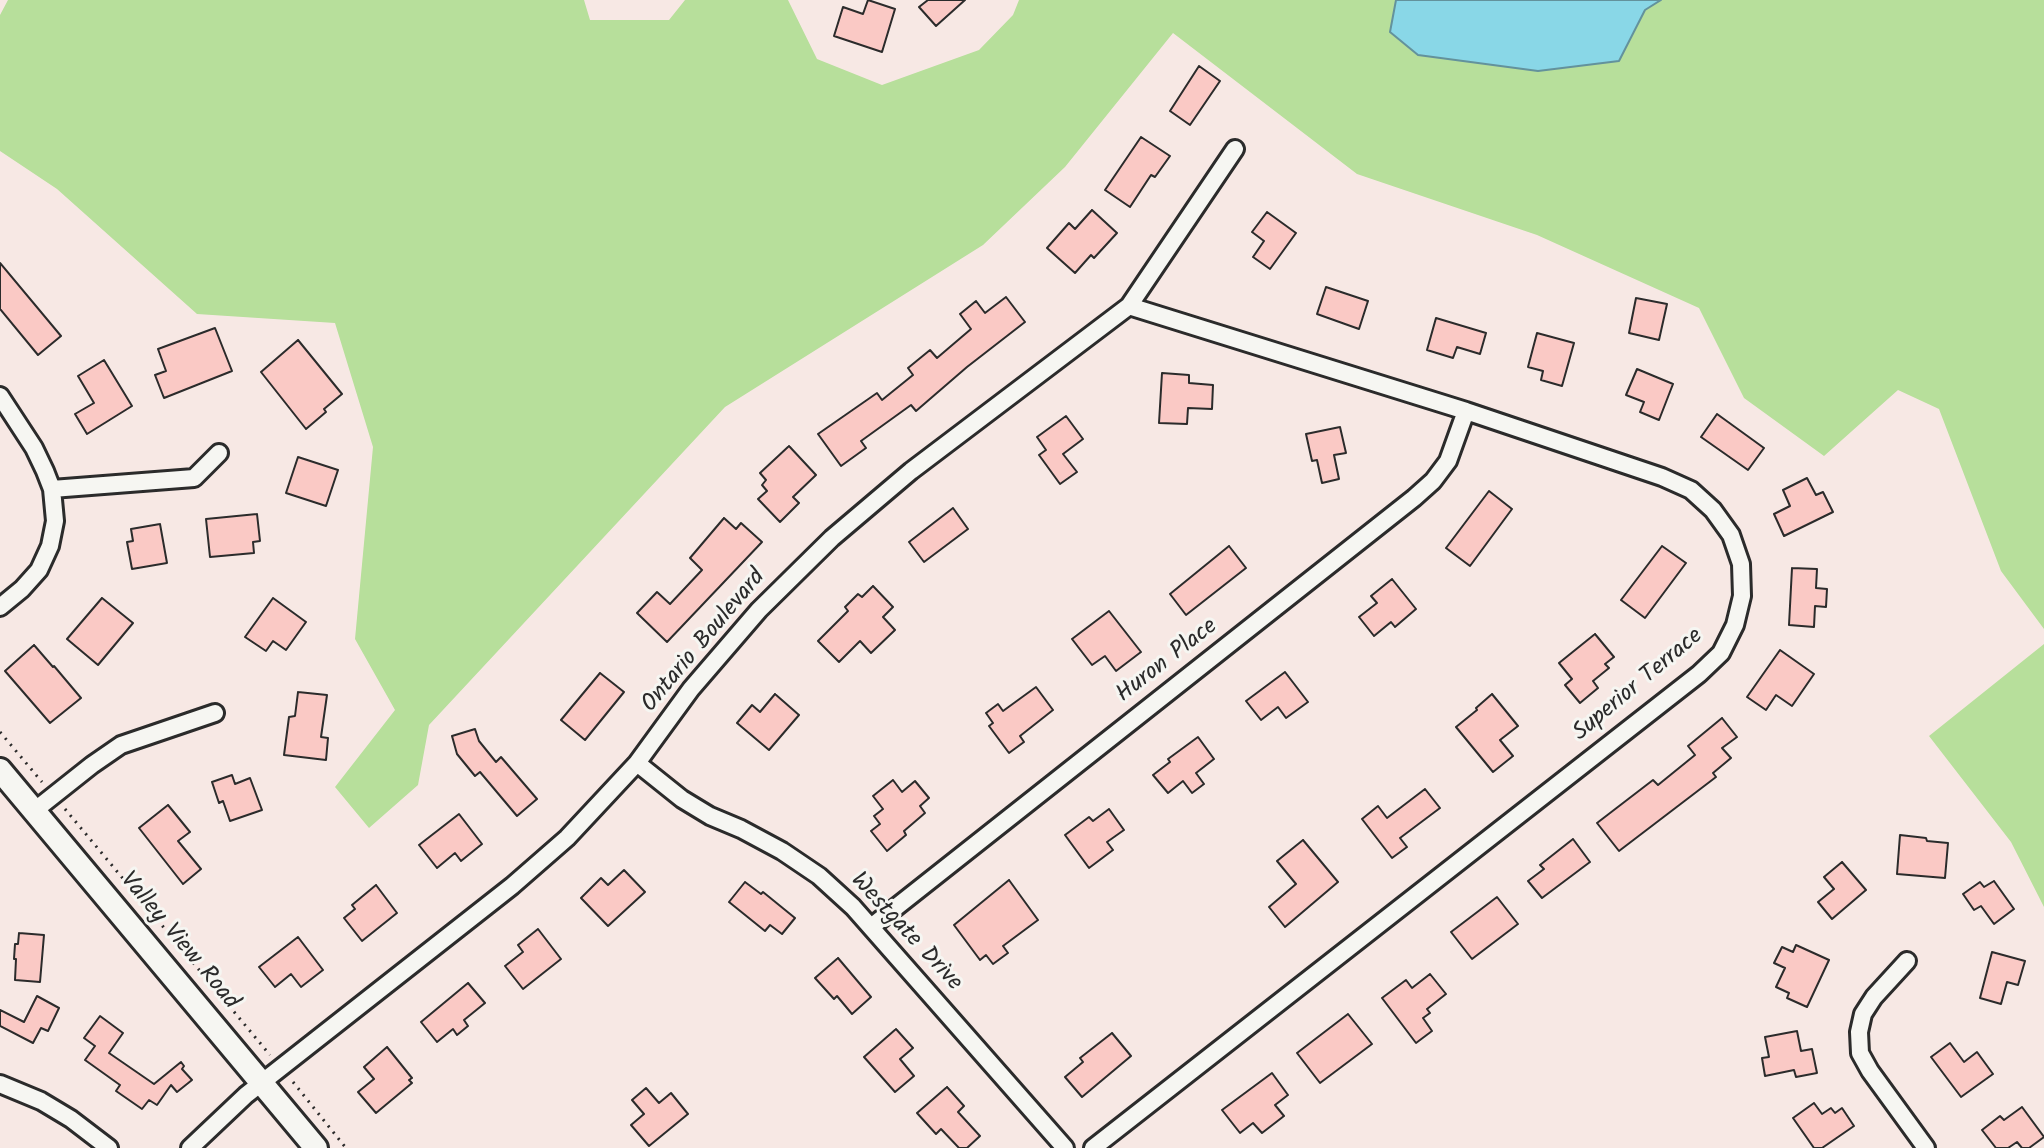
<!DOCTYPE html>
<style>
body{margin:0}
canvas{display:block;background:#f7e8e4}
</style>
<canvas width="2044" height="1148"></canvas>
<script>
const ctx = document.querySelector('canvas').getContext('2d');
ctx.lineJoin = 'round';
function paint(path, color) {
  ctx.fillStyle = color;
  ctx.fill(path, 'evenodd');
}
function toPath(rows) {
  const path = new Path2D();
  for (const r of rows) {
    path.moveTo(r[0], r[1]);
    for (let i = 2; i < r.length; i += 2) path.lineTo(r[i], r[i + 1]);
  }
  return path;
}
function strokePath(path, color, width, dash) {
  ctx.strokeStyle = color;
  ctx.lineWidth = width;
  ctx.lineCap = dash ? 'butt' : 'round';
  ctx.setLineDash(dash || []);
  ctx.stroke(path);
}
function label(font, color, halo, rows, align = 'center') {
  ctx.font = font + ' Kalam,sans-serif';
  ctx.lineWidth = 6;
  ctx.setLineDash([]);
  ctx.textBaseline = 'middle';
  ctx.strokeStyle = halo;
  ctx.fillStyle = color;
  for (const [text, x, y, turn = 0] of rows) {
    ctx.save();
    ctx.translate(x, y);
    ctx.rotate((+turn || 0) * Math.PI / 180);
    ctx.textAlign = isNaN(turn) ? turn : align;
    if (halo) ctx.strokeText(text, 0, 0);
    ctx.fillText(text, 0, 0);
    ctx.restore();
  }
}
paint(toPath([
 [8,0,584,0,590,20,669,20,685,0,788,0,817,59,882,85,979,50,1013,15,1019,0,1396,0,1390,32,1619,61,1645,10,1661,0,2044,0,2044,629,2001,571,1939,409,1898,390,1824,456,1744,398,1699,308,1537,235,1357,174,1173,33,1065,167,983,245,725,407,429,725,418,785,369,828,335,787,395,710,355,639,373,447,335,323,197,314,57,189,0,151,0,15],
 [2044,644,2044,907,2011,842,1929,736]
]), '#b7df9b');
const water = toPath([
 [1396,0,1661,0,1645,10,1619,61,1538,71,1418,55,1390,32,1396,0]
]);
paint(water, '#89d7e7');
strokePath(water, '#63929c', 2);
const building = toPath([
 [868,0,895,9,882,52,834,36,843,7,863,14,868,0],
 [928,0,965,0,936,26,919,7,928,0],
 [1199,66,1220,81,1190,125,1170,111,1199,66],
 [1141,137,1170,156,1155,177,1151,175,1130,207,1105,190,1141,137],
 [1092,210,1117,233,1094,258,1091,255,1075,273,1047,248,1069,223,1075,229,1092,210],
 [1267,212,1296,233,1270,269,1253,257,1264,241,1252,232,1267,212],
 [0,263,61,336,38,355,0,309,0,263],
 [1326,287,1368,301,1359,329,1317,314,1326,287],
 [1006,297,1025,322,967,367,916,411,911,405,861,441,866,448,841,466,818,434,877,393,882,400,913,375,908,368,930,350,937,358,971,329,960,314,976,301,985,313,1006,297],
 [1636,298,1667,304,1659,340,1629,333,1636,298],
 [1436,318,1486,333,1480,354,1457,347,1453,358,1427,350,1436,318],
 [215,328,232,371,164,398,155,375,166,371,158,349,215,328],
 [1537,333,1574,343,1562,386,1541,380,1543,371,1528,367,1537,333],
 [298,340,342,394,324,409,326,412,306,429,261,372,298,340],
 [104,360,132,406,87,434,75,414,94,403,78,376,104,360],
 [1637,369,1673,384,1659,420,1640,412,1644,402,1626,395,1637,369],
 [1162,373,1189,375,1189,383,1213,385,1212,409,1188,408,1187,424,1159,423,1162,373],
 [1717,414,1764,448,1748,470,1701,437,1717,414],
 [1066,416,1083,439,1063,454,1077,472,1060,484,1039,455,1046,450,1037,437,1066,416],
 [1340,427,1346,453,1334,455,1339,479,1322,483,1317,460,1312,461,1306,434,1340,427],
 [789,446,816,475,793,497,799,503,780,522,758,499,767,491,762,485,766,480,760,473,789,446],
 [298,457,338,470,326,506,286,493,298,457],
 [1807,478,1816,495,1823,492,1833,512,1784,536,1774,514,1790,506,1783,490,1807,478],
 [1489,491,1512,509,1470,566,1446,548,1489,491],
 [953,508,968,529,924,562,909,542,953,508],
 [257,514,260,541,253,542,254,553,210,557,206,519,257,514],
 [724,518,736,529,741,523,762,542,667,642,637,613,657,592,670,604,702,570,690,558,724,518],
 [160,524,167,563,132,569,127,542,133,541,131,529,160,524],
 [1229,546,1246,568,1186,615,1170,594,1229,546],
 [1662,546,1686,563,1645,618,1621,600,1662,546],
 [1792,568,1817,569,1816,588,1827,589,1826,607,1815,606,1814,627,1789,625,1792,568],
 [1392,579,1416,609,1395,627,1391,622,1374,636,1359,617,1377,603,1371,596,1392,579],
 [873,586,893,607,883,617,895,630,871,653,860,641,839,662,818,641,848,611,845,607,858,594,862,597,873,586],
 [102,598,133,623,98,665,67,639,102,598],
 [273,598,306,622,286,650,273,641,266,651,245,637,273,598],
 [1109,611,1141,652,1116,671,1105,656,1092,665,1072,639,1109,611],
 [1595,634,1614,657,1605,664,1609,668,1593,681,1598,688,1580,703,1565,685,1572,679,1559,663,1595,634],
 [34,645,53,667,54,666,81,698,50,723,5,671,34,645],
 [1780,650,1814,674,1792,706,1776,695,1766,710,1747,697,1780,650],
 [1285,672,1308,702,1286,718,1278,707,1261,720,1246,701,1285,672],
 [600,673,624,692,585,740,561,720,600,673],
 [1036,687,1053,710,1020,736,1024,742,1009,753,989,726,993,723,986,713,998,704,1003,711,1036,687],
 [298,692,327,695,321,737,328,738,326,760,284,755,289,717,295,716,298,692],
 [775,694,799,715,769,750,737,723,752,705,760,712,775,694],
 [1492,694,1518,726,1500,740,1513,756,1493,772,1456,727,1477,710,1476,708,1492,694],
 [1722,718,1737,737,1722,748,1731,758,1713,773,1716,777,1619,851,1597,823,1653,780,1658,785,1695,755,1688,746,1722,718],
 [475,729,479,741,496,762,501,757,537,799,517,816,480,772,475,776,457,754,452,736,475,729],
 [1198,737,1214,759,1196,773,1204,784,1192,793,1183,781,1168,793,1153,775,1170,762,1168,759,1198,737],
 [232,775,235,784,250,778,262,810,230,821,223,801,219,803,212,782,232,775],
 [893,780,902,792,915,781,929,798,920,806,925,813,904,831,906,835,887,851,871,831,880,824,874,816,883,809,873,796,893,780],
 [1425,789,1440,808,1400,838,1407,847,1392,858,1362,819,1378,806,1387,818,1425,789],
 [168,805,190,832,178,841,201,869,183,884,139,828,168,805],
 [1109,809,1124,830,1107,842,1113,850,1089,868,1065,835,1089,817,1093,821,1109,809],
 [459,814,482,844,461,861,455,853,437,868,419,845,459,814],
 [1900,835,1926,838,1927,841,1948,843,1945,878,1897,874,1900,835],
 [1573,839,1590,862,1542,898,1528,881,1544,869,1540,865,1573,839],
 [1303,840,1338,882,1285,927,1269,907,1296,884,1277,861,1303,840],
 [1842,862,1866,890,1832,919,1818,902,1834,889,1824,877,1842,862],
 [624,870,645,892,608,926,581,898,601,878,608,885,624,870],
 [1009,880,1038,920,1003,946,1008,953,993,964,986,955,980,960,954,925,1009,880],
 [1994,881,2014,909,1994,924,1981,906,1974,910,1963,894,1980,882,1984,887,1994,881],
 [745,882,761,894,763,892,795,918,782,934,770,925,765,931,729,902,745,882],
 [376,885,397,913,362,941,344,918,355,909,352,905,376,885],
 [1497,897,1518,924,1472,959,1451,932,1497,897],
 [538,929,561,959,523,989,505,966,523,952,518,945,538,929],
 [19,933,44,935,40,982,15,980,16,959,14,959,15,944,18,944,19,933],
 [298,937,323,970,301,987,291,974,275,987,259,967,298,937],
 [1796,945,1829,960,1807,1007,1787,998,1789,993,1776,987,1785,968,1774,963,1782,947,1793,952,1796,945],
 [1992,952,2025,961,2018,985,2007,982,2001,1004,1980,998,1992,952],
 [838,958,871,997,852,1014,837,996,834,999,815,978,838,958],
 [1430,974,1446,994,1427,1009,1430,1013,1423,1018,1432,1031,1416,1043,1382,998,1406,980,1412,988,1430,974],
 [468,983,485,1003,464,1020,468,1026,457,1035,453,1029,437,1042,421,1022,468,983],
 [37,996,59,1008,48,1031,41,1028,33,1043,0,1026,0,1010,24,1022,37,996],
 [1348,1014,1372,1044,1320,1083,1297,1053,1348,1014],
 [100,1016,123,1033,109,1053,154,1084,181,1062,184,1066,182,1069,192,1080,177,1092,171,1085,157,1105,149,1100,142,1109,116,1091,120,1085,85,1060,95,1046,84,1038,100,1016],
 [896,1029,913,1048,900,1059,914,1076,895,1092,864,1057,896,1029],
 [1797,1031,1801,1051,1812,1049,1817,1073,1796,1077,1794,1070,1765,1076,1762,1058,1769,1057,1765,1037,1797,1031],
 [1112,1033,1131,1056,1082,1097,1065,1077,1083,1062,1080,1058,1112,1033],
 [1950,1043,1964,1062,1977,1052,1993,1074,1961,1097,1931,1057,1950,1043],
 [387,1047,412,1078,409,1080,412,1083,376,1113,358,1092,374,1079,364,1067,387,1047],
 [1272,1073,1288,1095,1275,1105,1284,1116,1262,1133,1253,1123,1240,1133,1222,1110,1272,1073],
 [947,1087,964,1106,958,1112,980,1136,967,1148,959,1148,941,1129,936,1134,917,1113,947,1087],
 [646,1088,659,1103,671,1093,688,1114,649,1146,631,1125,644,1114,632,1100,646,1088],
 [1814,1103,1822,1114,1831,1108,1835,1113,1842,1108,1854,1126,1822,1148,1814,1148,1793,1118,1814,1103],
 [2022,1107,2044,1137,2029,1148,2022,1148,2017,1142,2008,1148,1996,1148,1982,1130,2000,1116,2004,1120,2022,1107]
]);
paint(building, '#fac9c5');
strokePath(building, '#2b2b2b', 2);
const street = toPath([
 [0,396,34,448,45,471,52,489,55,521,50,546,39,570,22,589,0,607],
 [52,489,194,478,219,453],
 [637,763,682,799,710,816,741,829,782,851,819,876,853,907,1065,1148],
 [34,811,92,765,121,745,215,713],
 [871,927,1414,498,1433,481,1448,461,1466,411],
 [1907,961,1874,997,1863,1014,1859,1032,1860,1053,1870,1071,1926,1148],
 [0,1084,41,1101,71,1119,109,1148],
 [190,1148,246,1095,512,886,567,838,637,763,691,689,759,610,832,538,911,471,1129,306,1235,149],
 [1093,1148,1699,674,1721,653,1735,625,1742,596,1741,564,1731,535,1713,510,1691,490,1662,477,1466,411,1129,306]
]);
const secondary = toPath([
 [0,770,316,1148]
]);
strokePath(street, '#2b2b2b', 22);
strokePath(secondary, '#2b2b2b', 28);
strokePath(toPath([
 [0,732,42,782],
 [65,809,270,1055],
 [293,1082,346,1148]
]), '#2b2b2b', 3, [2, 6]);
strokePath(street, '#f6f6f2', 16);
strokePath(secondary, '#f6f6f2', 22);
label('24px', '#2b2b2b', '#f6f6f2', [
 ["Ontario Boulevard",705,642,-50],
 ["Huron Place",1168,662,-38],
 ["Superior Terrace",1639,686,-40],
 ["Westgate Drive",905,933,47],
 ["Valley View Road",178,942,50]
]);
</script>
